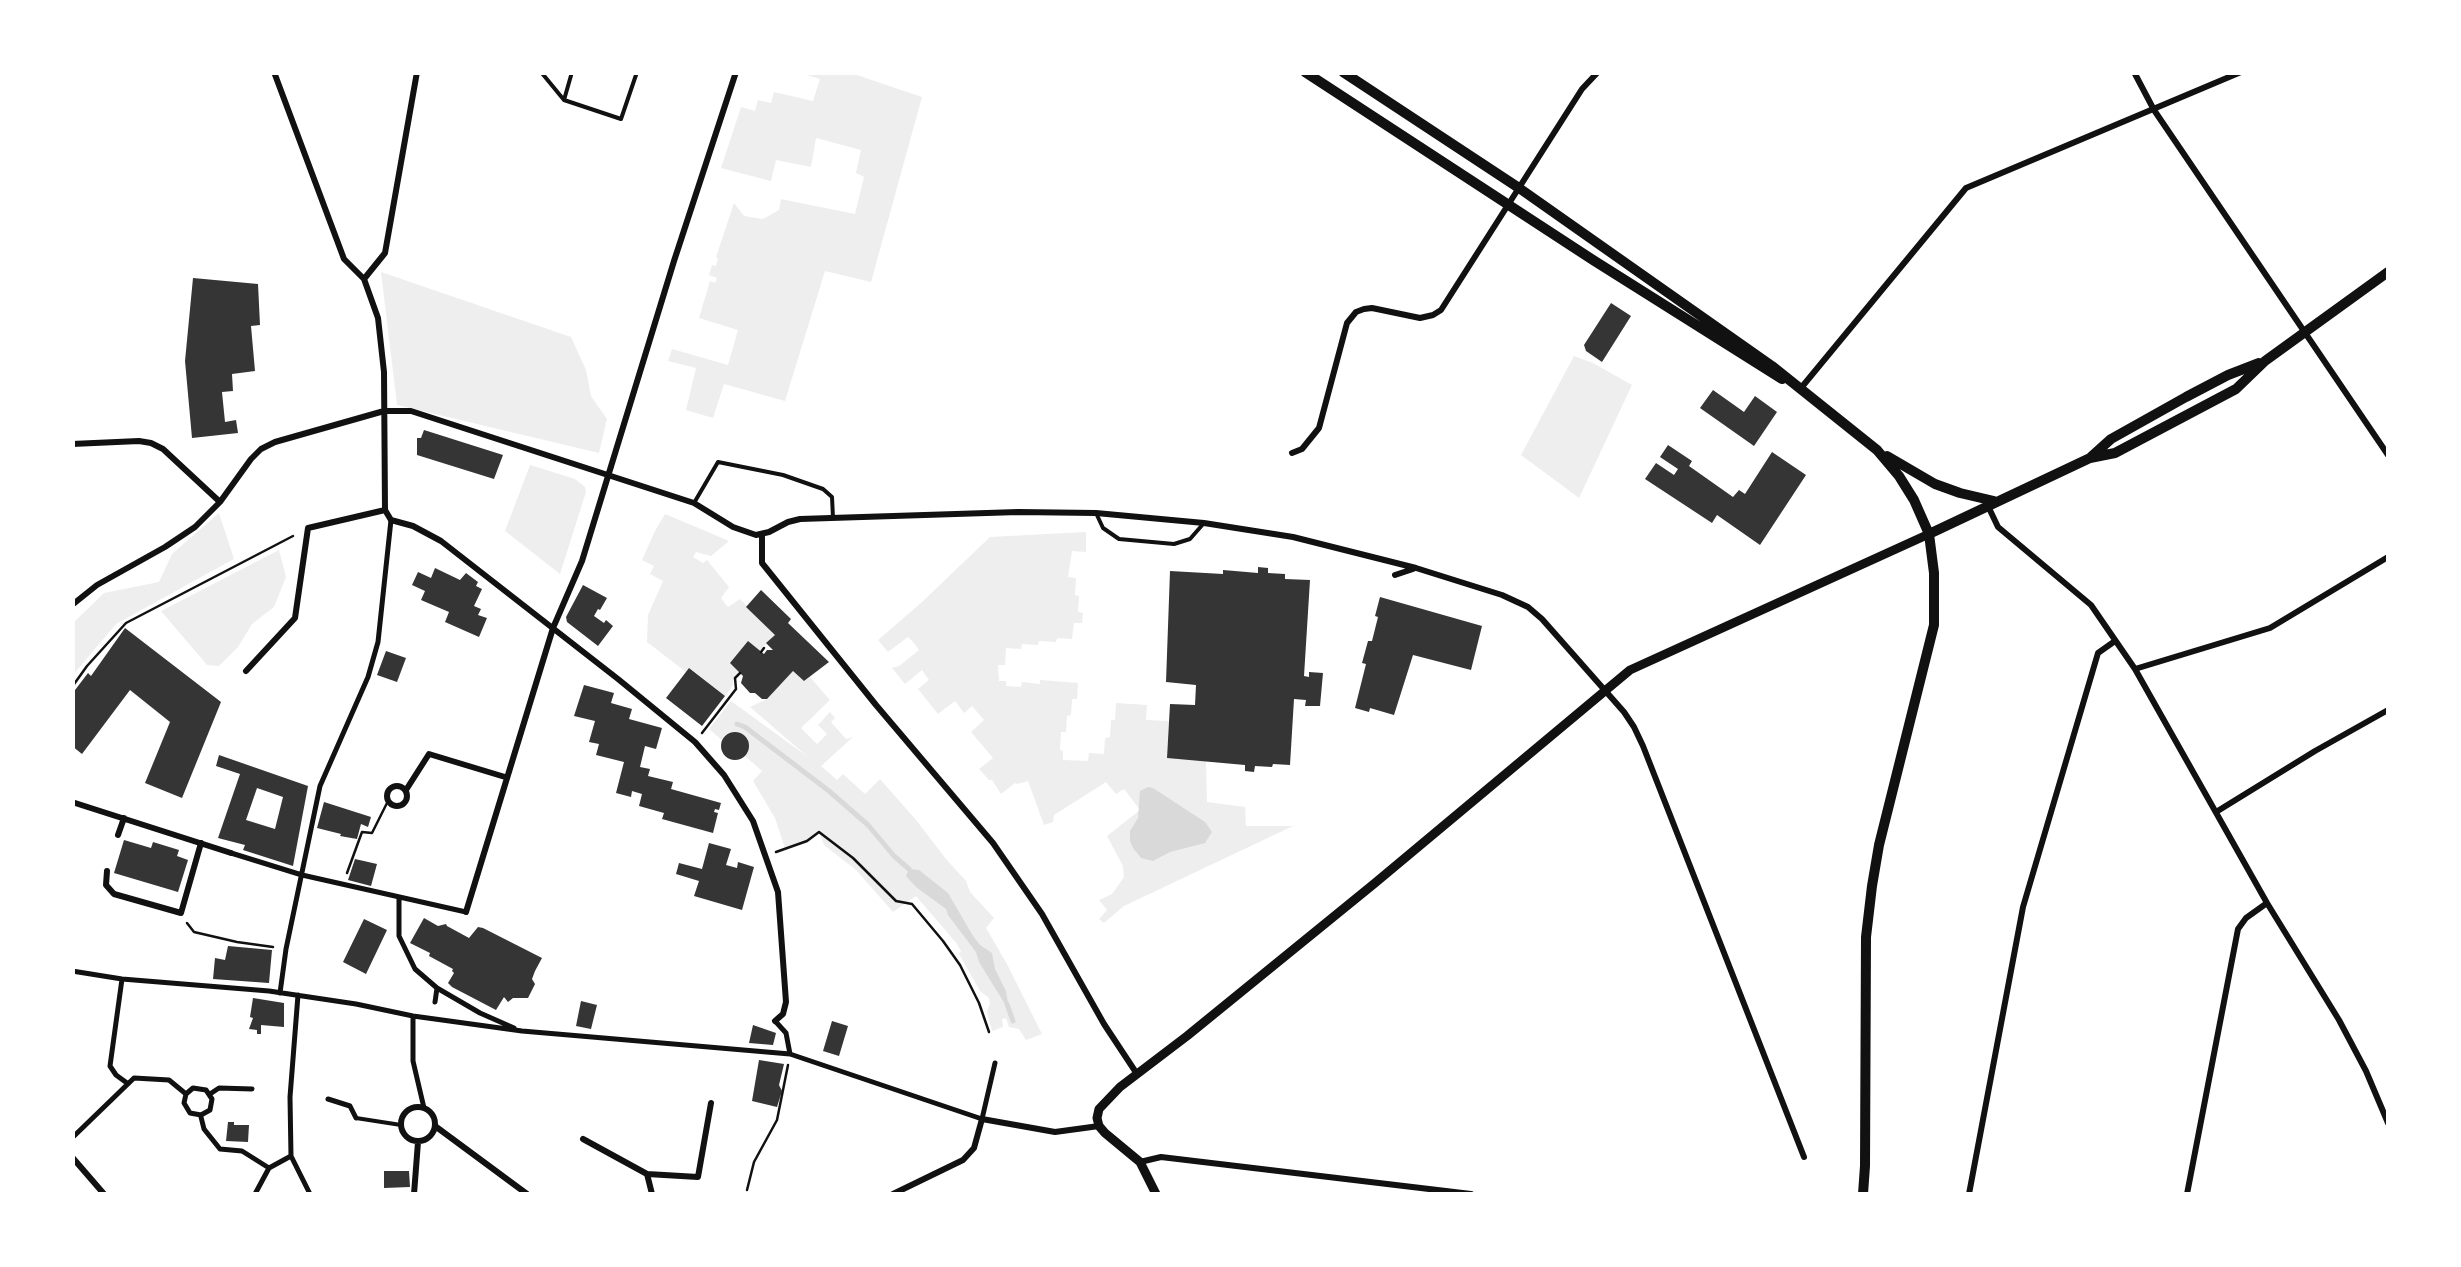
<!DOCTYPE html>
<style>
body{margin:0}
#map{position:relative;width:2461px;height:1267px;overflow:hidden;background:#fff;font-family:Lora,serif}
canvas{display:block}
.frame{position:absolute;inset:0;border:75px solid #fff;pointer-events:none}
</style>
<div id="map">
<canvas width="2461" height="1267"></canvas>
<div class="frame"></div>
</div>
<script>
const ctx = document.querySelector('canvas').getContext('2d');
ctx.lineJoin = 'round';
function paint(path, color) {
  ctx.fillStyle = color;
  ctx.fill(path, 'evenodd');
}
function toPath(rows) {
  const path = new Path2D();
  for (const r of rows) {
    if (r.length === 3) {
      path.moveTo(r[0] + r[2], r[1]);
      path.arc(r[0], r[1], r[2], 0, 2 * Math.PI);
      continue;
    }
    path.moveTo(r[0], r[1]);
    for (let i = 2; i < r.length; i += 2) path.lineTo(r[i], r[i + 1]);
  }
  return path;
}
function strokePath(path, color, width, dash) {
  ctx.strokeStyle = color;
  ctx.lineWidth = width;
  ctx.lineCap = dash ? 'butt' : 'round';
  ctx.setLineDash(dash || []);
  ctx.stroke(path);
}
paint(toPath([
 [800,73,851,73,922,97,871,282,825,271,785,401,724,384,713,418,686,410,696,368,668,361,672,349,728,365,738,330,699,318,710,281,715,283,717,278,709,275,712,265,716,266,718,258,716,257,734,203,744,216,763,219,779,210,781,199,855,214,864,177,856,173,861,150,816,138,811,167,776,160,771,181,721,168,741,107,755,111,758,100,771,103,774,92,813,101,820,79],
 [381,272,571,337,586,370,591,396,607,419,599,453,397,405],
 [1574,356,1593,363,1632,385,1579,498,1521,455],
 [530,465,575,479,585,487,586,492,560,574,505,531],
 [219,513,234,559,116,624,73,675,73,623,104,593,159,582,172,554],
 [665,514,729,541,711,556,696,552,693,557,703,563,707,560,729,587,721,598,728,607,740,599,775,635,734,676,733,685,725,696,690,668,686,672,647,642,648,615,663,581,650,574,654,566,642,560,655,531],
 [1086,532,1086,552,1072,551,1068,577,1076,578,1075,595,1079,596,1078,612,1083,613,1082,623,1074,623,1072,639,1057,638,1056,642,1039,641,1038,645,1022,644,1021,649,1006,648,1005,665,998,665,999,681,1006,681,1006,686,1021,687,1022,682,1040,684,1040,680,1078,683,1077,699,1072,699,1071,715,1067,716,1066,732,1061,732,1060,750,1063,751,1063,760,1088,761,1089,753,1104,754,1105,738,1110,737,1111,720,1115,720,1116,703,1147,705,1146,720,1169,721,1167,757,1206,760,1207,802,1245,807,1246,826,1293,826,1124,906,1104,923,1099,919,1107,910,1099,900,1112,894,1124,877,1123,866,1107,836,1140,810,1124,789,1116,794,1106,782,1054,815,1053,822,1044,825,1028,781,1017,784,1015,783,1001,794,992,780,989,780,979,769,993,758,971,732,984,720,972,706,964,713,955,701,938,714,918,689,929,680,922,670,905,684,892,668,899,666,919,650,914,643,908,637,888,652,878,640,922,602,990,537],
 [279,550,286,577,274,607,252,624,238,647,219,666,207,665,161,611],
 [793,671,804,681,810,677,830,700,801,728,817,744,827,734,818,725,830,712,835,718,831,722,846,739,853,737,821,766,837,780,843,774,865,794,880,779,916,820,946,859,966,881,970,892,994,918,986,928,1007,964,1042,1034,1026,1040,1019,1029,1009,1027,1006,1018,1002,1019,1003,1027,992,1031,987,1012,990,1003,989,998,980,991,959,954,961,951,957,944,916,896,893,912,856,870,824,845,819,832,807,841,785,848,775,818,753,781,762,771,745,756,749,748,747,739,741,734,733,732,722,740,709,729,731,701,808,757,750,707,767,699]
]), '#eee');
paint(toPath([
 [1148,787,1153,788,1205,822,1212,832,1205,843,1170,852,1153,861,1141,858,1133,848,1130,841,1130,831,1138,818,1140,791],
 [909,869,919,870,948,893,973,936,980,945,992,953,995,969,1006,991,1008,1003,1005,1004,979,962,976,952,948,915,946,909,916,887,906,876]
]), '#d9d9d9');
strokePath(toPath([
 [737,724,745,727,829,791,868,825,894,856,909,869],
 [1007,1004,1013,1021]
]), '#d9d9d9', 5);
paint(toPath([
 [193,278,258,284,260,325,251,326,255,371,232,374,233,391,222,392,225,422,236,420,238,433,192,438,185,361],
 [1611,303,1631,316,1602,362,1586,351,1584,345],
 [1713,390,1744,412,1755,396,1777,412,1754,446,1700,408],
 [424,430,503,455,494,479,417,455,417,438,421,438],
 [1668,445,1692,461,1689,466,1733,497,1739,490,1745,494,1772,452,1806,475,1760,545,1717,515,1712,523,1645,479,1656,463,1674,475,1678,469,1660,457],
 [1258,567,1268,568,1268,573,1285,574,1285,579,1310,580,1304,676,1309,677,1309,672,1323,673,1320,706,1305,706,1306,700,1294,699,1290,765,1273,764,1272,767,1255,766,1254,772,1245,771,1245,765,1167,758,1170,704,1195,705,1196,685,1166,682,1170,571,1223,574,1223,570,1258,573],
 [435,568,460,580,466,573,478,582,476,586,482,589,474,606,481,609,478,615,487,618,479,637,445,622,449,612,421,600,425,591,412,585,418,572,431,578],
 [583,585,607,598,600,610,598,609,594,616,604,623,606,620,613,626,598,646,567,622,566,617],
 [761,590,791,619,788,623,829,662,804,681,793,671,767,699,762,699,755,693,750,693,741,683,743,676,730,663,748,641,764,654,767,650,773,650,766,643,775,635,746,607],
 [1380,597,1482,626,1471,670,1413,655,1394,715,1370,708,1369,712,1355,708,1366,664,1362,663,1368,641,1372,641,1378,617,1375,616],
 [125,628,221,702,182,798,145,783,170,722,130,690,82,754,72,746,72,694,88,673,91,676],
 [386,651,406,658,397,682,377,675],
 [689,668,725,696,702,726,666,698],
 [584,685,614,693,611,703,632,709,629,719,662,728,656,749,645,746,640,767,650,769,648,776,673,782,671,789,721,803,719,810,715,809,714,812,718,813,713,833,662,819,664,813,639,806,642,794,632,791,631,797,616,793,624,762,596,755,599,744,589,742,595,721,574,716],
 [735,746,14],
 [219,755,308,786,293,866,243,850,245,845,218,838,240,774,216,766],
 [257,788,283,797,275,829,246,820],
 [324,802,371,817,368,827,361,824,357,839,340,836,341,834,317,828],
 [124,840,151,848,153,842,179,850,177,856,188,860,178,892,114,873],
 [709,843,731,849,726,865,737,868,738,862,754,867,742,910,694,896,699,881,676,874,679,863,702,869],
 [355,859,377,864,371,886,348,880],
 [424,918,438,926,446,924,447,926,469,938,478,927,483,928,542,958,535,971,532,979,535,984,528,998,513,998,508,1002,504,997,496,1010,452,987,448,983,454,973,452,971,453,969,429,956,430,953,410,943],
 [364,919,387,930,366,974,343,962],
 [228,946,272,950,269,983,213,979,215,958,225,960],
 [253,998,284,1003,284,1027,261,1025,261,1034,257,1034,257,1030,249,1029,253,1018,250,1017],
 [581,1001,597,1005,591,1029,576,1026],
 [832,1021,848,1026,839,1056,823,1051],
 [753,1025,776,1033,773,1045,749,1043],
 [759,1060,784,1064,779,1085,782,1091,777,1107,752,1101],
 [228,1122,234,1122,234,1125,249,1125,248,1142,226,1141],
 [384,1171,409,1171,410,1187,384,1188]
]), '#353535');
strokePath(toPath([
 [761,652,764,648],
 [72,687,87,666,126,623,293,536],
 [702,733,736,689,735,678,740,673],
 [776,852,807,841,819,832,853,858,896,901,912,904,943,941,960,965,979,1003,989,1032],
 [347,873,362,832,372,833,388,801],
 [187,923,194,932,237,942,273,947],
 [747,1190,754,1162,777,1120,788,1065]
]), '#111', 2.5);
strokePath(toPath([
 [541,72,564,100,621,119,637,72],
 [564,100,572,72],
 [694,503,718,462,783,475,823,489,832,497,833,518],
 [1096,513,1103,528,1119,539,1174,544,1190,539,1204,523],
 [356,1118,401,1125]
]), '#111', 4);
strokePath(toPath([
 [231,853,302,875,466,912],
 [399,898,399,936,415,969,437,988],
 [72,971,122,979,269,991,356,1004,413,1016,522,1031,790,1054,982,1119,995,1063],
 [122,979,110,1066,116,1075,127,1083],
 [280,993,286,949,320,786,368,677,378,642,391,520],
 [298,995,290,1097,291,1156,310,1194],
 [435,1002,437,988,480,1013,514,1028],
 [413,1016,413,1061,424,1108],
 [776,1022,786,1033,790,1054],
 [210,1094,219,1088,252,1089],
 [328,1099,350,1106,356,1118],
 [201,1117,204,1129,220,1149,242,1151,269,1168],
 [72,1138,134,1078,169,1080,186,1094,184,1103,190,1113,201,1115,210,1110,212,1099,206,1090,193,1088,186,1094],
 [255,1194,269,1168,291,1156]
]), '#111', 5);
strokePath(toPath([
 [274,72,344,259,364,279,378,318,384,372,385,510,391,520,413,526,441,541,618,679,695,742,724,775,753,821,778,892,786,1002,783,1014,775,1021],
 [2134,72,2154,110,2388,455],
 [364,279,385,253,417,72],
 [1801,388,1966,188,2241,72],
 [72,444,139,441,151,443,163,449,220,502],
 [1292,453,1302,449,1319,428,1347,323,1356,312,1364,309,1372,308,1420,318,1433,315,1441,310,1582,89,1598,72],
 [1988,506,1998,527,2091,605,2135,669,2267,903,2339,1020,2366,1071,2388,1123],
 [762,535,762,563,876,705,993,843,1042,914,1104,1024,1137,1074],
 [1395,575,1413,569],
 [72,605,97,585,165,547,195,527,220,502,251,459,261,449,275,442,384,411,411,411,694,503,733,527,756,535,769,532,788,522,800,519,1018,512,1096,513,1204,523,1293,537,1416,568,1502,595,1528,607,1542,619,1624,712,1634,727,1643,746,1804,1157],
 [2135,669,2270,628,2388,557],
 [246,671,295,618,308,528,385,510],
 [397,796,10],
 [406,790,429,754,505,777],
 [72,802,231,853],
 [2216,812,2315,751,2388,710],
 [118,835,124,818],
 [107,871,106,885,114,894,181,913,201,843],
 [466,912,553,628,582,561,674,261,736,72],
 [418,1124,17],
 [435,1126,527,1194],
 [583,1139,647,1174,652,1194],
 [72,1157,104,1194],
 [1140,1162,1161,1157,1471,1194],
 [647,1174,698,1177,711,1103],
 [414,1194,418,1142],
 [893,1194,963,1160,974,1148,982,1119,1055,1132,1099,1126],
 [1969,1194,2023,907,2098,653,2115,641],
 [2187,1194,2238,929,2246,918,2267,903]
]), '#111', 6);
strokePath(toPath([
 [1156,1194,1140,1162,1105,1133,1099,1126,1097,1118,1099,1109,1120,1087,1187,1036,1375,883,1630,670,1929,534]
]), '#111', 9);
strokePath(toPath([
 [1305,72,1593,260,1782,379],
 [1343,72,1519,188,1772,366,1877,450,1899,476,1914,500,1929,534,1934,573,1934,625,1879,845,1872,886,1866,937,1865,1166,1863,1194],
 [1887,456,1935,484,1960,493,1994,501],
 [2091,457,2111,439,2186,397,2228,375,2259,363],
 [1929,534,2090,458,2115,453,2236,389,2265,361,2388,272]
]), '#111', 10);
</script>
